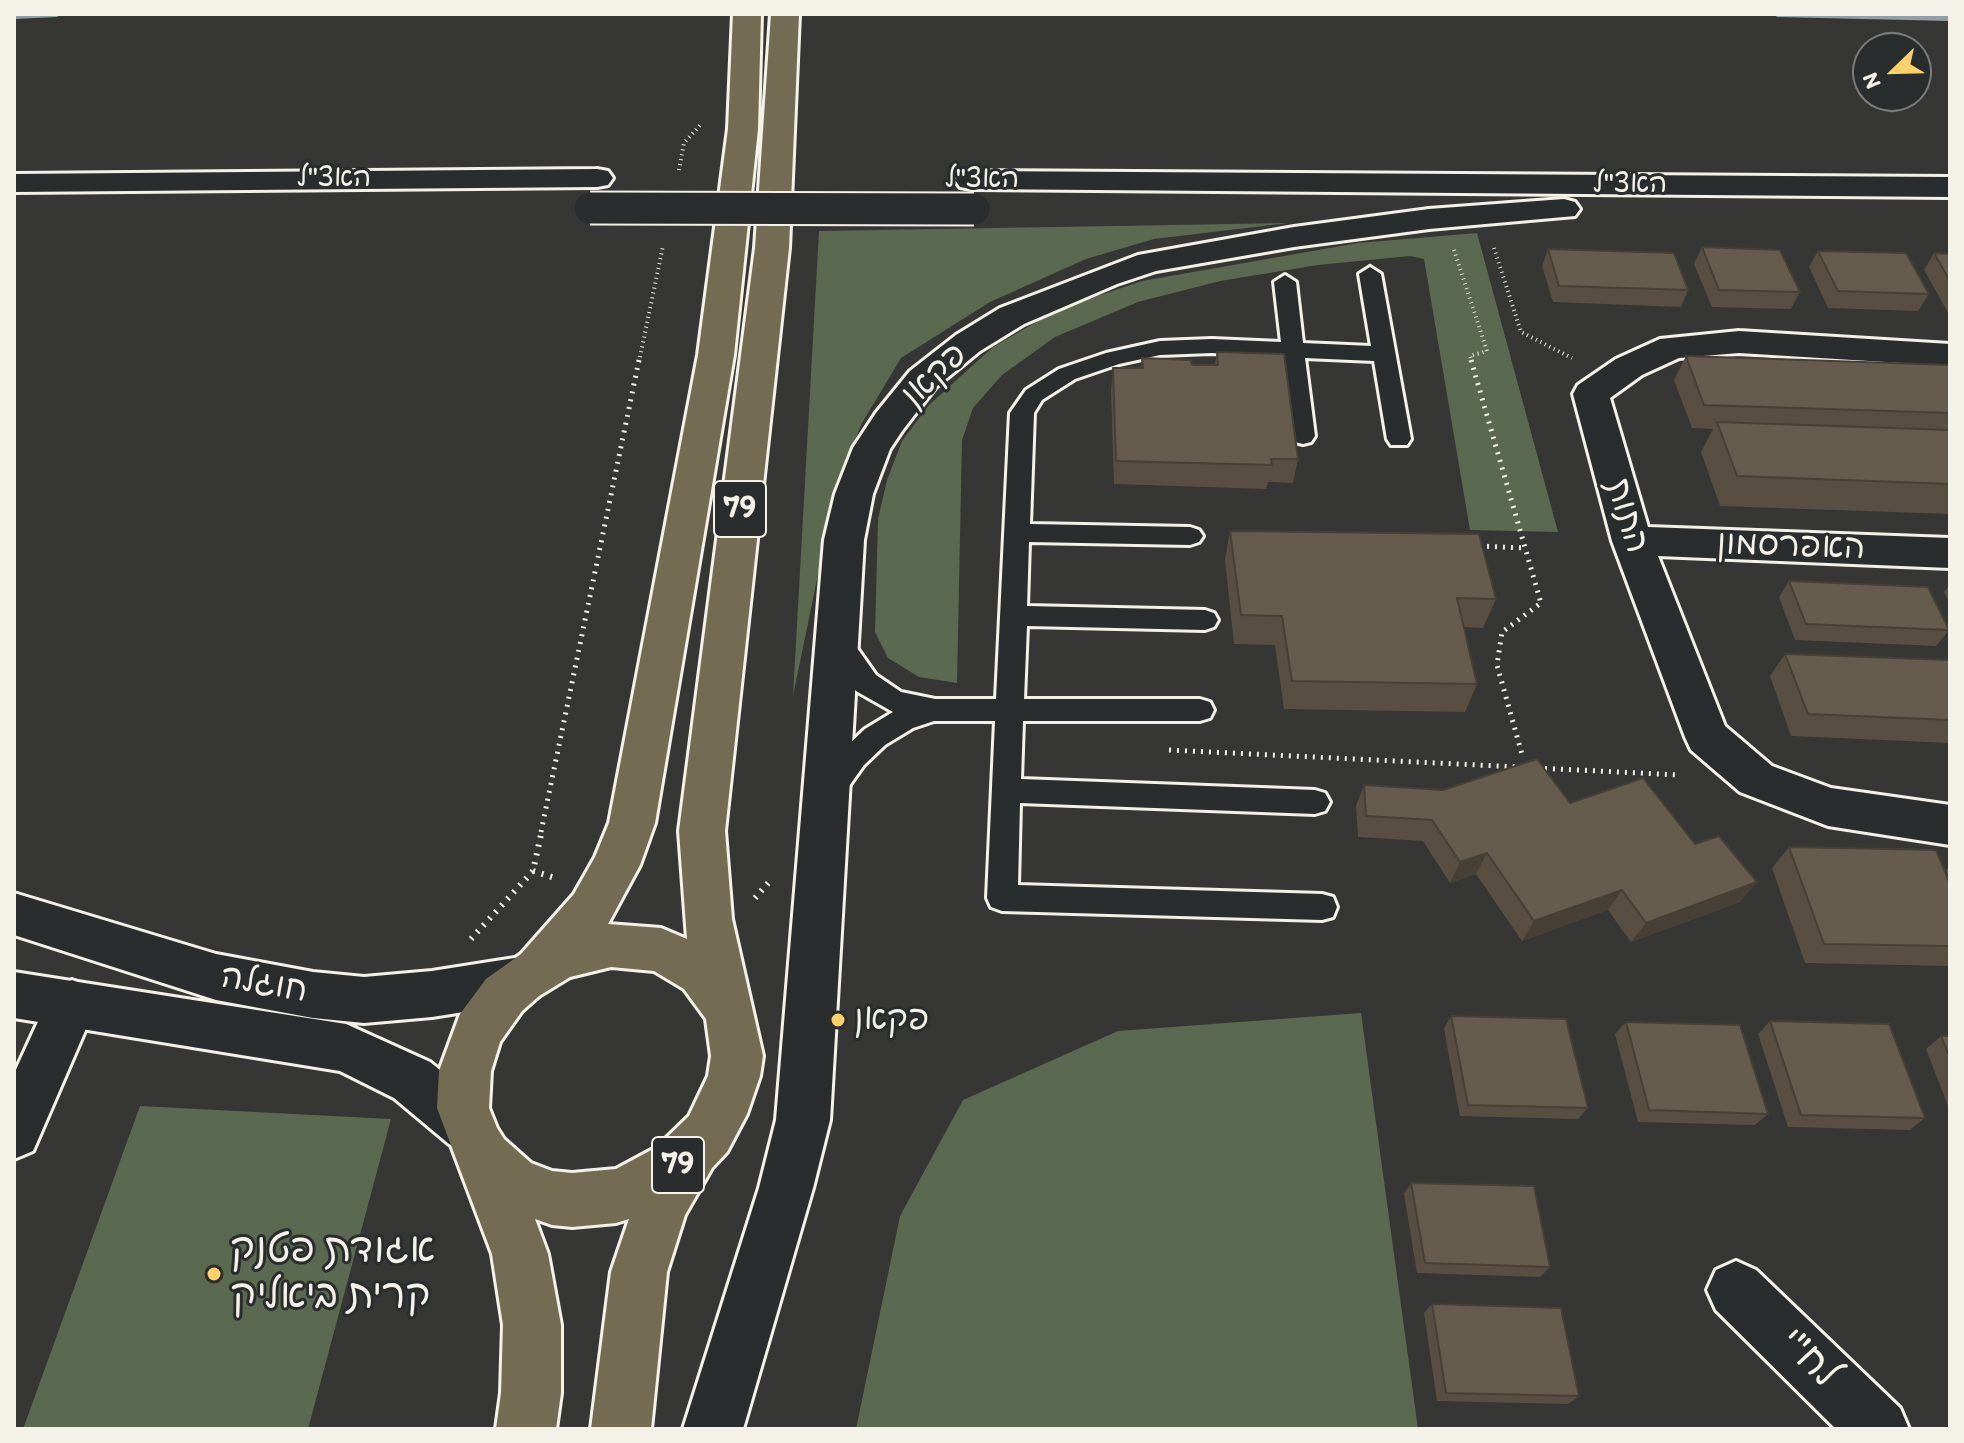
<!DOCTYPE html>
<meta charset="utf-8">
<style>
body{margin:0}
#map{position:relative;width:1964px;height:1443px;overflow:hidden;background:#363634;font-family:Itim,sans-serif}
canvas{display:block}
.frame{position:absolute;inset:0;border:16px solid #f4f1e8;pointer-events:none}
.north{position:absolute;left:1852px;top:32px;width:80px;height:80px;box-sizing:border-box;background:#2a2d2e;border:2px solid #7b7b78;border-radius:50%;rotate:247deg;font-size:22px;font-weight:700;line-height:32px;text-align:center;color:#f4f1e8}
.north::after{content:'';display:block;margin:auto;width:28px;height:36px;background:#ffd166;clip-path:polygon(50% 0,100% 100%,50% 72%,0 100%)}
</style>
<div id="map">
<canvas width="1964" height="1443"></canvas>
<div class="frame"></div>
<div class="north">N</div>
</div>
<script>
const ctx = document.querySelector('canvas').getContext('2d');
ctx.lineJoin = 'round';
function paint(path, color) {
  ctx.fillStyle = color;
  ctx.fill(path, 'evenodd');
}
function toPath(rows) {
  const path = new Path2D();
  for (const r of rows) {
    path.moveTo(r[0], r[1]);
    for (let i = 2; i < r.length; i += 2) path.lineTo(r[i], r[i + 1]);
  }
  return path;
}
function strokePath(path, color, width, dash) {
  ctx.strokeStyle = color;
  ctx.lineWidth = width;
  ctx.lineCap = dash ? 'butt' : 'round';
  ctx.setLineDash(dash || []);
  ctx.stroke(path);
}
function label(font, color, halo, rows, align = 'center') {
  ctx.font = font + ' Itim,"Playpen Sans Hebrew",sans-serif';
  ctx.lineWidth = 6;
  ctx.setLineDash([]);
  ctx.textBaseline = 'middle';
  ctx.strokeStyle = halo;
  ctx.fillStyle = color;
  for (const [text, x, y, turn = 0] of rows) {
    ctx.save();
    ctx.translate(x, y);
    ctx.rotate((+turn || 0) * Math.PI / 180);
    ctx.textAlign = isNaN(turn) ? turn : align;
    if (halo) ctx.strokeText(text, 0, 0);
    ctx.fillText(text, 0, 0);
    ctx.restore();
  }
}
paint(toPath([
 [1288,223,1154,239,1086,259,990,302,901,358,862,423,837,482,793,696,819,231],
 [1477,233,1558,532,1470,530,1424,259,1410,256,1318,265,1220,281,1138,302,1055,337,1002,375,973,408,962,440,957,683,919,677,888,658,875,632,878,519,887,480,902,441,929,405,993,347,1059,309,1142,281,1358,243],
 [1361,1013,1418,1429,856,1429,900,1216,963,1100,1118,1031],
 [140,1106,391,1119,308,1429,23,1429]
]), '#5b6951');
paint(toPath([
 [14,14,61,14,57,17,14,19,14,14],
 [1773,14,1950,15,1950,21,1777,17,1773,14]
]), '#91a0a2');
const service = toPath([
 [1370,267,1381,274,1411,439,1407,445,1391,445,1387,439,1374,361,1305,358,1315,436,1311,442,1303,444,1295,442,1291,436,1282,357,1212,353,1160,355,1119,364,1075,379,1042,400,1034,413,1030,524,1190,527,1199,530,1203,536,1199,542,1190,545,1029,542,1027,606,1205,610,1214,613,1218,620,1214,627,1205,630,1027,626,1024,699,1200,699,1210,702,1214,710,1210,718,1200,721,1023,721,1021,779,1315,790,1325,793,1330,802,1325,811,1315,814,1020,803,1018,885,1322,894,1333,897,1337,907,1333,917,1322,920,1002,911,991,907,987,898,995,721,934,721,913,728,885,745,864,765,839,800,829,804,819,800,814,792,844,749,865,729,893,712,856,691,823,638,827,631,836,628,845,631,876,675,901,692,935,699,996,699,1010,413,1026,390,1059,369,1106,353,1160,341,1212,339,1281,342,1274,282,1285,275,1296,282,1303,343,1371,346,1359,274,1370,267]
]);
const minor = toPath([
 [1564,199,1575,202,1580,209,1575,216,1429,229,1294,247,1156,271,1117,284,1024,324,980,351,936,387,902,431,890,449,873,494,864,540,830,1120,813,1188,743,1429,683,1429,759,1188,776,1120,824,540,835,494,853,448,876,413,910,371,956,335,1000,308,1138,255,1294,227,1429,209,1564,199],
 [1739,331,1950,344,1950,366,1739,353,1679,358,1642,375,1610,398,1648,527,1950,538,1950,568,1658,556,1725,726,1772,766,1831,788,1950,805,1950,845,1828,826,1740,792,1691,750,1685,737,1612,541,1573,394,1578,385,1616,359,1660,339,1739,331],
 [72,980,90,987,97,1003,33,1151,14,1159,14,1074,54,987,72,980],
 [1736,1261,1756,1270,1900,1408,1909,1429,1836,1429,1716,1310,1707,1290,1716,1270,1736,1261]
]);
const tertiary = toPath([
 [597,169,608,171,613,178,608,185,597,187,14,192,14,174,597,169],
 [971,171,1950,177,1950,197,971,189,960,187,955,180,960,173,971,171],
 [14,893,216,954,313,972,364,977,432,971,521,957,539,964,546,980,539,996,521,1003,432,1017,364,1023,313,1018,216,1000,14,935,14,893],
 [14,972,346,1024,430,1062,487,1108,495,1126,487,1144,468,1152,449,1144,394,1098,340,1071,14,1018,14,972]
]);
const trunk = toPath([
 [733,14,761,14,758,129,734,355,655,823,640,865,608,924,661,928,687,939,679,831,755,248,771,14,799,14,789,248,725,831,732,919,763,1056,760,1076,747,1114,727,1152,712,1168,685,1215,667,1272,651,1429,591,1429,611,1272,629,1219,616,1223,572,1227,552,1225,535,1219,548,1254,561,1325,561,1393,556,1429,496,1429,501,1393,503,1325,492,1254,437,1108,439,1071,460,1014,486,979,521,954,574,894,595,857,609,823,698,355,728,129,733,14],
 [611,967,654,971,684,989,706,1019,711,1056,708,1076,689,1116,657,1147,616,1169,572,1173,552,1171,531,1163,504,1139,497,1128,489,1108,491,1071,500,1042,522,1011,539,996,570,977,611,967]
]);
strokePath(service, '#f4f1e8', 6);
strokePath(minor, '#f4f1e8', 6);
strokePath(tertiary, '#f4f1e8', 6);
strokePath(trunk, '#f4f1e8', 6);
strokePath(toPath([
 [679,170,684,143,702,123],
 [1494,248,1521,332,1572,358],
 [1454,250,1487,351,1470,356,1472,362],
 [639,362,663,246]
]), '#f4f1e8', 4, [1, 4]);
strokePath(toPath([
 [1471,360,1541,603,1502,632,1497,665,1523,758],
 [1479,546,1525,548],
 [1169,750,1519,767],
 [1537,768,1679,775],
 [541,832,639,360]
]), '#f4f1e8', 5, [2, 6]);
strokePath(toPath([
 [533,871,555,878],
 [755,898,769,882],
 [471,939,533,871,542,830]
]), '#f4f1e8', 6, [2, 7]);
paint(service, '#2a2d2e');
paint(minor, '#2a2d2e');
paint(tertiary, '#2a2d2e');
paint(trunk, '#736b52');
const tertiaryBridge = toPath([
 [590,208,974,209]
]);
strokePath(tertiaryBridge, '#f4f1e8', 35, []);
strokePath(tertiaryBridge, '#2a2d2e', 31);
paint(toPath([
 [1702,247,1800,292,1791,309,1712,307,1694,264],
 [1548,249,1688,290,1681,307,1553,302,1542,266],
 [1818,251,1929,294,1918,311,1828,308,1809,267],
 [1934,253,1950,254,1950,316,1924,270],
 [1217,352,1298,459,1293,483,1268,482,1266,489,1114,484,1111,391,1113,368,1141,368,1142,358,1192,365,1215,365],
 [1686,356,1950,365,1950,514,1720,506,1701,452,1713,429,1692,428,1674,380],
 [1230,531,1496,599,1483,628,1464,627,1477,684,1465,712,1284,709,1275,645,1234,644,1225,560],
 [1789,581,1949,630,1936,646,1795,640,1779,597],
 [1950,585,1950,604,1944,592],
 [1785,654,1950,660,1950,743,1791,736,1770,676],
 [1364,785,1570,803,1740,902,1631,942,1608,910,1522,941,1476,874,1450,883,1423,841,1358,837,1356,806],
 [1789,847,1950,884,1950,966,1805,963,1772,868],
 [1950,866,1950,880,1946,870],
 [1451,1016,1588,1108,1578,1119,1460,1116,1444,1029],
 [1770,1021,1925,1118,1910,1130,1788,1127,1758,1034],
 [1626,1022,1768,1114,1755,1125,1638,1122,1615,1034],
 [1941,1036,1950,1036,1950,1111,1926,1049],
 [1411,1183,1550,1267,1540,1277,1417,1273,1404,1194],
 [1432,1304,1579,1396,1568,1404,1437,1401,1424,1313]
]), '#584f42');
paint(toPath([
 [1487,853,1476,874,1450,883,1460,862],
 [1757,882,1740,902,1631,942,1646,923],
 [1622,890,1608,910,1522,941,1534,921]
]), '#474036');
const building = toPath([
 [1702,247,1780,250,1800,292,1719,290,1702,247],
 [1548,249,1674,253,1688,290,1559,286,1548,249],
 [1818,251,1906,253,1929,294,1838,291,1818,251],
 [1934,253,1950,254,1950,281,1934,253],
 [1217,352,1284,354,1298,459,1271,459,1272,465,1116,461,1113,368,1143,368,1142,358,1191,360,1192,365,1218,365,1217,352],
 [1686,356,1950,365,1950,413,1704,405,1686,356],
 [1717,422,1950,430,1950,484,1737,476,1717,422],
 [1230,531,1479,534,1496,599,1457,598,1477,684,1292,681,1282,616,1241,615,1230,531],
 [1789,581,1928,587,1949,630,1806,624,1789,581],
 [1785,654,1950,660,1950,720,1808,714,1785,654],
 [1537,759,1570,803,1643,778,1695,844,1719,836,1757,882,1646,923,1622,890,1534,921,1487,853,1460,862,1432,820,1366,816,1364,785,1443,790,1537,759],
 [1789,847,1936,850,1950,884,1950,946,1824,944,1789,847],
 [1451,1016,1566,1019,1588,1108,1468,1105,1451,1016],
 [1770,1021,1889,1024,1925,1118,1801,1115,1770,1021],
 [1626,1022,1740,1025,1768,1114,1649,1110,1626,1022],
 [1941,1036,1950,1036,1950,1058,1941,1036],
 [1411,1183,1534,1186,1550,1267,1425,1263,1411,1183],
 [1432,1304,1561,1308,1579,1396,1446,1393,1432,1304]
]);
paint(building, '#665c4d');
strokePath(building, '#474036', 2);
for (const [x, y, r, color] of [
 [838,1020,8,"#ffd166"],
 [214,1274,8,"#ffd166"]
]) {
  const dot = new Path2D();
  dot.arc(x, y, r, 0, 2 * Math.PI);
  ctx.fillStyle = color;
  ctx.fill(dot);
  strokePath(dot, '#2a2d2e', 3);
}
label('28px', '#f4f1e8', '#2a2d2e', [
 ["האצ\"ל",334,179],
 ["האצ\"ל",982,180],
 ["האצ\"ל",1630,185]
]);
for (const [x, y, w] of [
 [740,509,52],
 [678,1165,52]
]) {
  const box = new Path2D();
  box.roundRect(x - w / 2, y - 28, w, 56, 6);
  ctx.fillStyle = '#2a2d2e';
  ctx.fill(box);
  strokePath(box, '#f4f1e8', 2);
}
label('bold 32px', '#f4f1e8', null, [
 ["79",740,509],
 ["79",678,1165]
]);
label('34px', '#f4f1e8', '#2a2d2e', [
 ["פקאן",935,376,-43],
 ["התות",1626,516,73],
 ["האפרסמון",1791,547,2],
 ["חוגלה",264,985,10]
]);
label('34px', '#f4f1e8', '#2a2d2e', [
 ["פקאן",854,1020]
], 'left');
label('40px', '#f4f1e8', '#2a2d2e', [
 ["אגודת פטנק",230,1251],
 ["קרית ביאליק",230,1297]
], 'left');
label('40px', '#f4f1e8', '#2a2d2e', [
 ["לח\"י",1808,1359,44]
]);
</script>
